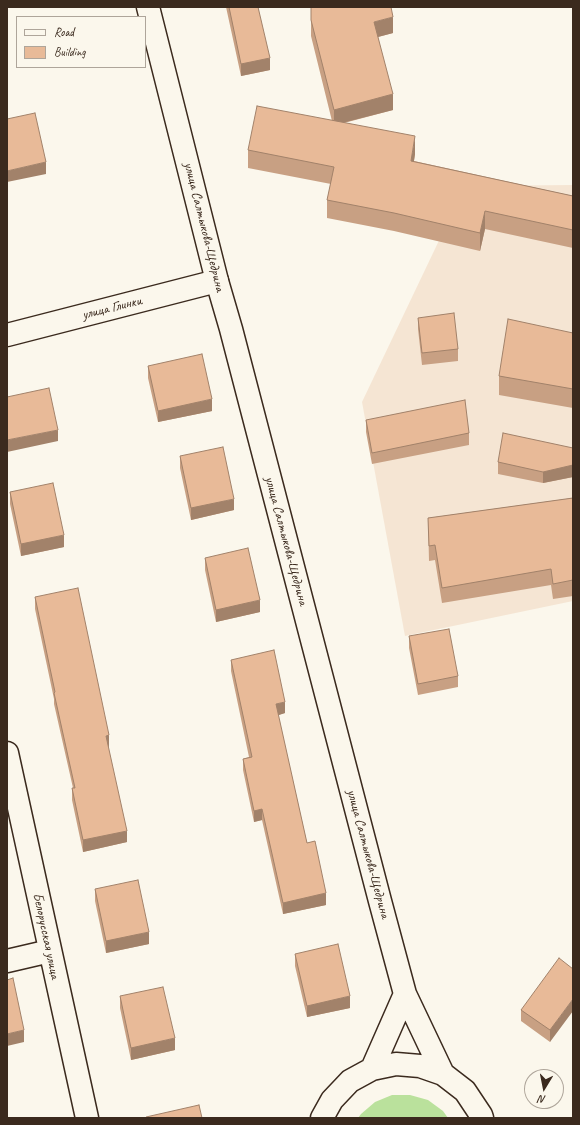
<!DOCTYPE html>
<meta charset="utf-8">
<style>
body{margin:0}
#map{position:relative;width:580px;height:1125px;overflow:hidden;background:#fbf7ec;font-family:Caveat,sans-serif}
canvas{display:block}
.frame{position:absolute;inset:0;border:8px solid #3b2a1e;pointer-events:none}
.legend{position:absolute;left:16px;top:16px;width:130px;height:52px;box-sizing:border-box;background:#fbf7ec;border:1px solid #aea59a;margin:0;padding:5px 7px;list-style:none;font-size:12px;color:#3b2a1e}
.legend li{display:flex;align-items:center;gap:8px;height:20px}
.legend b{width:20px;border:1px solid #aea59a}
.north{position:absolute;left:524px;top:1069px;width:40px;height:40px;box-sizing:border-box;background:#fbf7ec;border:1px solid #aea59a;border-radius:50%;rotate:190deg;font-size:11px;font-weight:700;line-height:16px;text-align:center;color:#3b2a1e}
.north::after{content:'';display:block;margin:auto;width:14px;height:18px;background:#3b2a1e;clip-path:polygon(50% 0,100% 100%,50% 72%,0 100%)}
</style>
<div id="map">
<canvas width="580" height="1125"></canvas>
<div class="frame"></div>
<ul class="legend">
<li><b style="height:5px;background:#fbf7ec"></b>Road</li>
<li><b style="height:11px;background:#e8ba98"></b>Building</li>
</ul>
<div class="north">N</div>
</div>
<script>
const ctx = document.querySelector('canvas').getContext('2d');
ctx.lineJoin = 'round';
function paint(path, color) {
  ctx.fillStyle = color;
  ctx.fill(path, 'evenodd');
}
function toPath(rows) {
  const path = new Path2D();
  for (const r of rows) {
    path.moveTo(r[0], r[1]);
    for (let i = 2; i < r.length; i += 2) path.lineTo(r[i], r[i + 1]);
  }
  return path;
}
function strokePath(path, color, width, dash) {
  ctx.strokeStyle = color;
  ctx.lineWidth = width;
  ctx.lineCap = dash ? 'butt' : 'round';
  ctx.setLineDash(dash || []);
  ctx.stroke(path);
}
function label(font, color, halo, rows, align = 'center') {
  ctx.font = font + ' Caveat,sans-serif';
  ctx.lineWidth = 3;
  ctx.setLineDash([]);
  ctx.textBaseline = 'middle';
  ctx.strokeStyle = halo;
  ctx.fillStyle = color;
  for (const [text, x, y, turn = 0] of rows) {
    ctx.save();
    ctx.translate(x, y);
    ctx.rotate((+turn || 0) * Math.PI / 180);
    ctx.textAlign = isNaN(turn) ? turn : align;
    if (halo) ctx.strokeText(text, 0, 0);
    ctx.fillText(text, 0, 0);
    ctx.restore();
  }
}
paint(toPath([
 [573,185,573,601,405,636,362,402,465,186]
]), '#f5e5d3');
paint(toPath([
 [392,1095,410,1095,428,1100,443,1111,448,1118,358,1118,361,1114,375,1102]
]), '#bae19c');
const minor = toPath([
 [7,335,217,281],
 [7,753,87,1118],
 [7,961,50,951]
]);
const secondary = toPath([
 [148,7,217,281,231,329,380,901,405,994,443,1074],
 [372,1069,405,994],
 [322,1118,332,1100,350,1081,372,1069,396,1064,420,1066,443,1074,465,1091,481,1115,482,1118]
]);
strokePath(minor, '#3b2a1e', 25);
strokePath(secondary, '#3b2a1e', 25);
strokePath(minor, '#fbf7ec', 22);
strokePath(secondary, '#fbf7ec', 22);
paint(toPath([
 [226,7,258,7,270,70,241,76],
 [311,7,393,33,378,37,393,110,344,123,415,154,414,161,573,196,573,248,485,229,480,251,394,231,327,218,327,200,331,184,248,168,248,150,332,121,311,36],
 [418,318,458,349,458,361,422,365,418,329],
 [573,333,573,408,499,395,499,376],
 [148,366,212,411,158,422,148,378],
 [366,420,469,433,469,445,372,464,366,432],
 [573,448,573,477,543,483,498,474,498,462],
 [180,456,234,510,191,520,180,468],
 [10,492,64,547,21,556,10,504],
 [573,498,573,596,553,599,551,585,442,603,435,560,429,561,428,518],
 [205,558,260,612,216,622,205,570],
 [35,597,109,747,108,747,127,842,83,852,72,800,72,788,73,788,54,704,54,699,35,609],
 [409,636,458,676,458,687,418,695,409,648],
 [231,660,285,713,278,715,307,843,326,905,283,914,262,820,254,822,243,770,243,759,249,757,231,671],
 [95,889,149,944,106,953,95,901],
 [295,954,350,1008,307,1017,295,966],
 [573,969,550,1042,521,1021,521,1010],
 [120,996,175,1050,131,1060,120,1008]
]), '#c8a083');
paint(toPath([
 [393,17,393,33,374,38,374,22],
 [270,58,270,70,241,76,241,64],
 [393,94,393,110,334,125,334,110],
 [415,136,415,154,411,179,411,161],
 [46,162,46,174,7,182,7,171],
 [485,211,485,229,480,251,480,233],
 [212,399,212,411,158,422,158,411],
 [58,430,58,441,7,452,7,440],
 [573,465,573,477,543,483,543,472],
 [234,499,234,510,191,520,191,508],
 [64,535,64,547,21,556,21,544],
 [260,600,260,612,216,622,216,610],
 [285,702,285,713,276,716,276,704],
 [109,735,109,747,106,747,106,736],
 [262,809,262,820,254,822,254,811],
 [127,831,127,842,83,852,83,840],
 [326,893,326,905,283,914,283,903],
 [149,932,149,944,106,953,106,941],
 [350,996,350,1008,307,1017,307,1006],
 [573,999,573,1011,550,1042,550,1030],
 [24,1030,24,1042,7,1046,7,1034],
 [175,1038,175,1050,131,1060,131,1048]
]), '#a2826a');
const building = toPath([
 [229,7,258,7,270,58,241,64,229,7],
 [311,7,391,7,393,17,374,22,393,94,334,110,311,20,311,7],
 [257,106,415,136,411,161,573,196,573,230,485,211,480,233,394,213,327,200,334,167,248,150,257,106],
 [35,113,46,162,7,171,7,119,35,113],
 [454,313,458,349,422,353,418,318,454,313],
 [508,319,573,333,573,389,499,376,508,319],
 [202,354,212,399,158,411,148,366,202,354],
 [49,388,58,430,7,440,7,397,49,388],
 [465,400,469,433,372,453,366,420,465,400],
 [503,433,573,448,573,465,543,472,498,462,503,433],
 [223,447,234,499,191,508,180,456,223,447],
 [53,483,64,535,21,544,10,492,53,483],
 [573,498,573,580,553,584,551,569,442,588,435,545,429,546,428,518,573,498],
 [248,548,260,600,216,610,205,558,248,548],
 [78,588,109,735,106,736,127,831,83,840,72,788,75,788,54,693,55,692,35,597,78,588],
 [449,629,458,676,418,684,409,636,449,629],
 [274,650,285,702,276,704,307,843,315,841,326,893,283,903,262,809,254,811,243,759,252,757,231,660,274,650],
 [138,880,149,932,106,941,95,889,138,880],
 [338,944,350,996,307,1006,295,954,338,944],
 [559,958,573,969,573,999,550,1030,521,1010,559,958],
 [13,978,24,1030,7,1034,7,980,13,978],
 [163,987,175,1038,131,1048,120,996,163,987],
 [199,1105,202,1118,146,1118,146,1117,199,1105]
]);
paint(building, '#e8ba98');
strokePath(building, '#a2826a', 1);
label('14px', '#3b2a1e', '#fbf7ec', [
 ["улица Салтыкова-Щедрина",204,227,76],
 ["улица Глинки",112,308,-14],
 ["улица Салтыкова-Щедрина",286,541,75],
 ["улица Салтыкова-Щедрина",368,854,75],
 ["Белорусская улица",46,936,78]
]);
</script>
